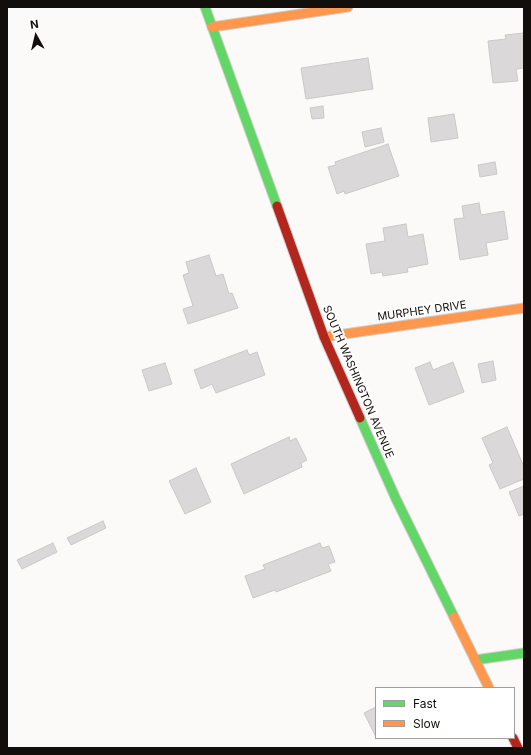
<!DOCTYPE html>
<style>
body{margin:0}
#map{position:relative;width:531px;height:755px;overflow:hidden;background:#fcfaf8;font-family:Inter,sans-serif}
canvas{display:block}
.frame{position:absolute;inset:0;border:8px solid #110e0b;pointer-events:none}
.legend{position:absolute;left:375px;top:687px;width:140px;height:52px;box-sizing:border-box;background:#fff;border:1px solid #a09f9d;margin:0;padding:5px 7px;list-style:none;font-size:12px;color:#110e0b}
.legend li{display:flex;align-items:center;gap:8px;height:20px}
.legend b{width:20px;border:1px solid #a09f9d}
.north{position:absolute;left:16px;top:16px;width:40px;height:40px;-webkit-text-stroke:3px #fff;paint-order:stroke;rotate:352deg;font-size:11px;font-weight:700;line-height:16px;text-align:center;color:#110e0b}
.north::after{content:'';display:block;margin:auto;width:14px;height:18px;background:#110e0b;clip-path:polygon(50% 0,100% 100%,50% 72%,0 100%)}
</style>
<div id="map">
<canvas width="531" height="755"></canvas>
<div class="frame"></div>
<ul class="legend">
<li><b style="height:5px;background:#63d668"></b>Fast</li>
<li><b style="height:5px;background:#ff974d"></b>Slow</li>
</ul>
<div class="north">N</div>
</div>
<script>
const ctx = document.querySelector('canvas').getContext('2d');
ctx.lineJoin = 'round';
function paint(path, color) {
  ctx.fillStyle = color;
  ctx.fill(path, 'evenodd');
}
function toPath(rows) {
  const path = new Path2D();
  for (const r of rows) {
    path.moveTo(r[0], r[1]);
    for (let i = 2; i < r.length; i += 2) path.lineTo(r[i], r[i + 1]);
  }
  return path;
}
function strokePath(path, color, width, dash) {
  ctx.strokeStyle = color;
  ctx.lineWidth = width;
  ctx.lineCap = dash ? 'butt' : 'round';
  ctx.setLineDash(dash || []);
  ctx.stroke(path);
}
function label(font, color, halo, rows, align = 'center') {
  ctx.font = font + ' Inter,sans-serif';
  ctx.lineWidth = 4;
  ctx.setLineDash([]);
  ctx.textBaseline = 'middle';
  ctx.strokeStyle = halo;
  ctx.fillStyle = color;
  for (const [text, x, y, turn = 0] of rows) {
    ctx.save();
    ctx.translate(x, y);
    ctx.rotate((+turn || 0) * Math.PI / 180);
    ctx.textAlign = isNaN(turn) ? turn : align;
    if (halo) ctx.strokeText(text, 0, 0);
    ctx.fillText(text, 0, 0);
    ctx.restore();
  }
}
const building = toPath([
 [524,33,524,68,516,69,518,81,493,83,488,41,506,39,505,35,524,33],
 [368,58,373,89,306,99,301,68,368,58],
 [323,106,324,118,312,119,310,108,323,106],
 [454,114,458,138,431,142,428,118,454,114],
 [381,128,384,142,365,147,362,132,381,128],
 [388,144,399,176,345,194,344,191,337,194,328,167,336,165,335,162,388,144],
 [495,162,497,174,480,177,478,165,495,162],
 [479,203,481,215,504,211,508,239,486,243,488,255,460,260,454,219,464,218,462,206,479,203],
 [406,224,408,237,423,234,428,264,407,268,408,272,383,276,382,272,371,274,366,244,385,241,383,228,406,224],
 [209,255,216,276,223,274,229,294,232,293,238,308,188,324,183,309,193,306,183,275,189,273,186,262,209,255],
 [247,350,249,355,257,352,265,375,216,393,212,384,201,389,194,370,247,350],
 [493,361,496,380,482,383,478,364,493,361],
 [430,362,433,370,453,362,464,392,429,405,415,368,430,362],
 [165,363,172,384,149,391,142,370,165,363],
 [507,427,524,467,524,479,500,489,489,465,493,463,482,438,507,427],
 [289,437,290,441,296,438,307,460,301,463,302,467,244,494,231,464,289,437],
 [196,468,211,502,185,514,169,481,196,468],
 [524,486,524,514,519,516,509,492,524,486],
 [103,521,106,528,71,545,67,538,103,521],
 [53,543,57,552,22,569,17,560,53,543],
 [320,543,322,548,329,546,335,562,328,564,331,571,276,592,275,590,253,598,245,576,265,569,263,565,320,543],
 [376,707,376,737,364,713,376,707]
]);
paint(building, '#dbd8da');
strokePath(building, '#c9c7c8', 1);
const fast = toPath([
 [205,7,277,206],
 [360,418,396,499,454,617],
 [475,660,524,653]
]);
const slow = toPath([
 [212,27,348,7],
 [324,337,524,308],
 [454,617,489,688]
]);
const jam = toPath([
 [277,206,324,337,360,418],
 [513,738,518,748]
]);
strokePath(fast, '#d0cdca', 11);
strokePath(slow, '#d0cdca', 11);
strokePath(jam, '#d0cdca', 11);
strokePath(fast, '#63d668', 9);
strokePath(slow, '#ff974d', 9);
strokePath(jam, '#b3261e', 9);
label('11px', '#110e0b', '#fff', [
 ["MURPHEY DRIVE",422,311,-8],
 ["SOUTH WASHINGTON AVENUE",358,382,67]
]);
</script>
